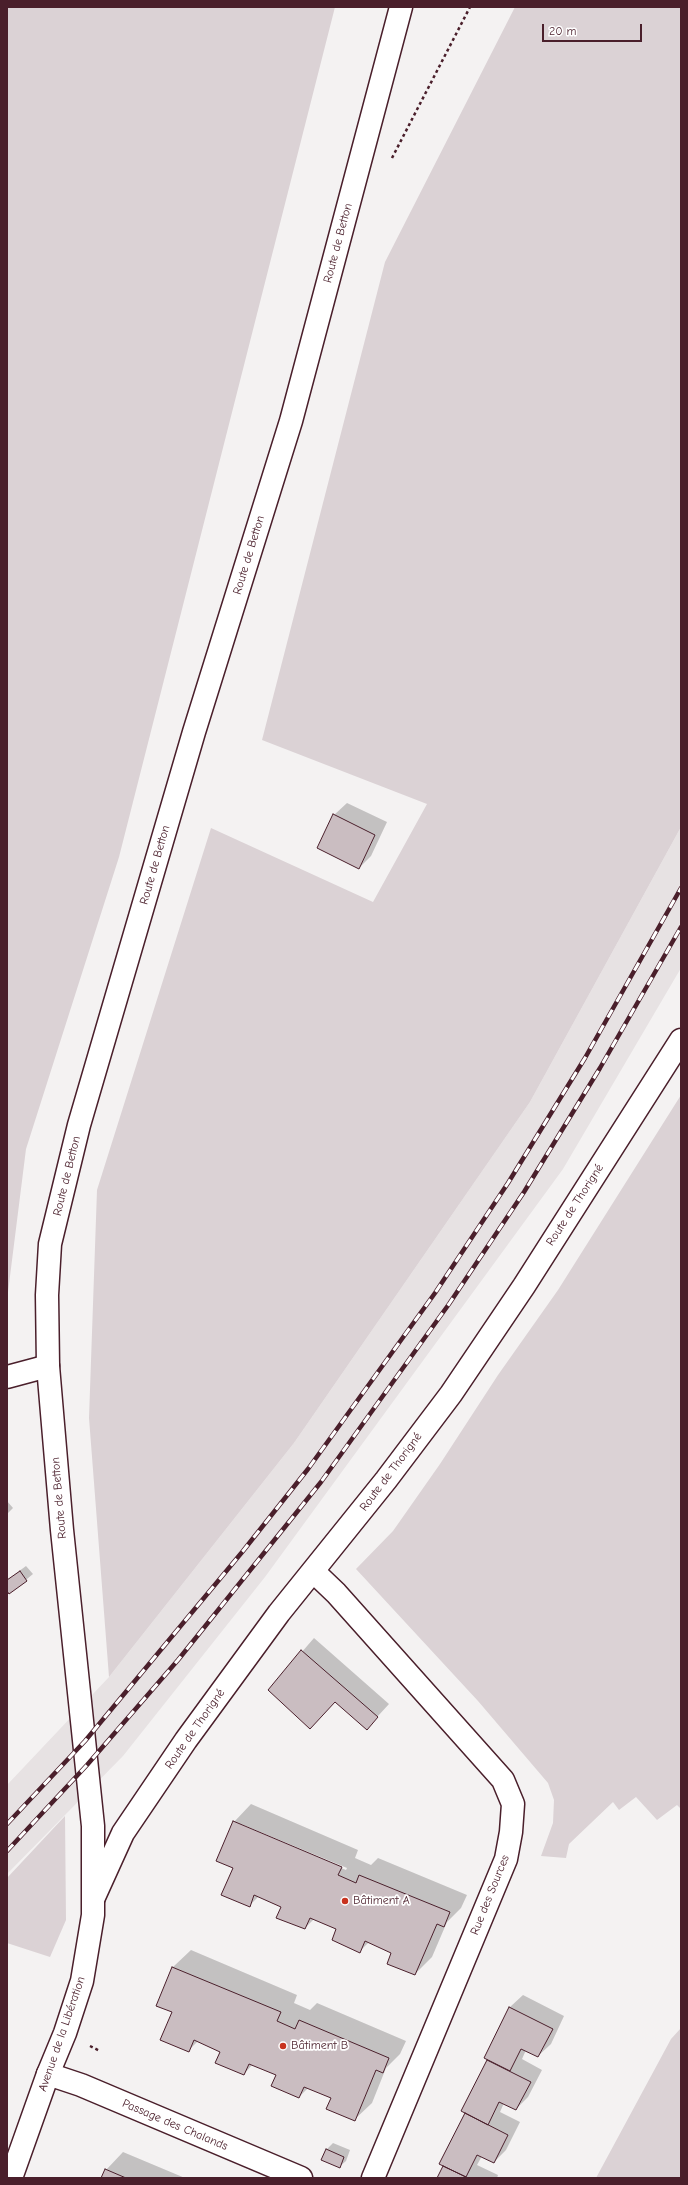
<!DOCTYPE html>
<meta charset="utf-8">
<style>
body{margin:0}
#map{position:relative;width:688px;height:2185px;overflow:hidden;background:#f4f2f2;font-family:"Comic Neue",sans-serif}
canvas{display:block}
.frame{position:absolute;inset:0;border:8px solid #4a1f2b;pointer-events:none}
.scale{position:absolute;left:542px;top:24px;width:100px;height:18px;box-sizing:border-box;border:2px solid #4a1f2b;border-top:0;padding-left:5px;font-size:12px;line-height:14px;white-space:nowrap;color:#4a1f2b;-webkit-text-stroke:3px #fff;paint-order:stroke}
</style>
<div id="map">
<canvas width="688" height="2185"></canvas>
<div class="frame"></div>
<div class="scale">20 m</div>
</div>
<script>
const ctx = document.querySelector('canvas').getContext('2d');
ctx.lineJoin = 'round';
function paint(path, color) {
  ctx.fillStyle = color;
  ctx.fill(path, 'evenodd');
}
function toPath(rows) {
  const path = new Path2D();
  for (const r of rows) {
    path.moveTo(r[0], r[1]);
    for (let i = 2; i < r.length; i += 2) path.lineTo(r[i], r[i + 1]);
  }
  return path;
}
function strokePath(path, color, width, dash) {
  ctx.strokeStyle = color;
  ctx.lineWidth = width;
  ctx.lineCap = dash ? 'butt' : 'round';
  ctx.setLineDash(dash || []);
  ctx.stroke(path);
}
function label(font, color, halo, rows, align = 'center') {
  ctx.font = font + ' "Comic Neue",sans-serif';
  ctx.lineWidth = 3.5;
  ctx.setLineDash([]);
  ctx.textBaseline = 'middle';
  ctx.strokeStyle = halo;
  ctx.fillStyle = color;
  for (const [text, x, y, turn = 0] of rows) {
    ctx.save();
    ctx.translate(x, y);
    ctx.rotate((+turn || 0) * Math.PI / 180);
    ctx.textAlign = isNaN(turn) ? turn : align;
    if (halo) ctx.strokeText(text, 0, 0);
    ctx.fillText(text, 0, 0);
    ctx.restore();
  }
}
paint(toPath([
 [681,827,681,968,563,1169,265,1577,123,1756,7,1874,7,1785,109,1677,294,1443,530,1102]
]), '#e7e2e3');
paint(toPath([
 [7,7,335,7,119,857,26,1149,7,1300],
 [515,7,681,7,681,827,530,1102,294,1443,109,1677,89,1418,97,1190,211,828,373,902,427,804,262,740,385,262],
 [681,1095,681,1809,677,1805,657,1820,636,1797,619,1810,613,1802,569,1844,566,1858,541,1856,553,1823,554,1800,548,1783,478,1701,356,1569,393,1531,440,1464,498,1375,558,1290],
 [65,1816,66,1920,50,1957,7,1943,7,1878],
 [681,2028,681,2178,596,2178,671,2039]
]), '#dbd2d5');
paint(toPath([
 [347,803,387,822,371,856,359,868,334,815],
 [7,1501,13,1508,7,1514],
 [26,1566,33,1574,10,1593,7,1589,7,1580],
 [314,1638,389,1704,367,1728,335,1701,269,1690],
 [251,1804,358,1850,355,1858,371,1865,378,1858,467,1895,461,1908,447,1922,432,1957,415,1974,393,1952,369,1942,360,1951,337,1929,314,1919,305,1928,282,1906,259,1896,249,1906,234,1867,234,1822],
 [241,1824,347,1868,346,1870,241,1826],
 [191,1950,297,1995,294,2003,310,2010,317,2003,406,2041,400,2054,386,2068,372,2103,354,2120,332,2097,308,2088,299,2097,277,2074,253,2064,244,2074,222,2051,198,2041,189,2050,173,2012,157,2005,173,1967],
 [523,1995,564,2016,551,2044,538,2056,526,2050,522,2059,542,2070,528,2097,516,2109,504,2103,500,2112,520,2122,506,2150,494,2162,482,2156,477,2165,498,2175,497,2178,438,2178,466,2112,462,2110,488,2059,485,2058,510,2007],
 [333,2143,350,2150,346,2161,339,2167,323,2159,327,2149],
 [123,2152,185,2178,102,2178,106,2170]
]), '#0003');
const building = toPath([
 [333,814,375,835,359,869,317,848,333,814],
 [20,1571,27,1581,9,1594,7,1591,7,1580,20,1571],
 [301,1650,378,1717,367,1730,335,1702,310,1729,268,1690,301,1650],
 [233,1821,342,1867,338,1875,356,1883,359,1875,450,1912,444,1927,437,1924,415,1975,387,1964,391,1953,365,1941,360,1953,332,1940,336,1929,310,1918,305,1929,276,1918,281,1907,254,1895,250,1907,221,1895,233,1868,216,1861,233,1821],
 [172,1967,281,2012,277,2021,295,2029,299,2020,389,2058,383,2073,376,2070,355,2121,326,2109,331,2098,304,2087,299,2098,271,2086,276,2075,249,2064,244,2075,215,2063,220,2052,194,2040,189,2052,160,2040,172,2012,156,2006,172,1967],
 [509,2007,553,2029,538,2057,521,2049,510,2071,484,2058,509,2007],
 [487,2060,531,2082,516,2110,499,2102,488,2125,461,2111,487,2060],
 [465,2113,508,2135,494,2163,477,2155,466,2177,439,2164,465,2113],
 [326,2149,344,2157,340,2168,321,2160,326,2149],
 [443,2166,466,2177,467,2178,437,2178,443,2166],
 [105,2169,126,2178,101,2178,105,2169]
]);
paint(building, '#cabdc1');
strokePath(building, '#4a1f2b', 1);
const minor = toPath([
 [7,1377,48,1366],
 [314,1572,336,1593,503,1780,513,1804,511,1832,506,1859,373,2178],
 [94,1897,123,1833,186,1740,279,1613,386,1480,451,1394,524,1286,681,1040],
 [48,2074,81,2085,301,2178]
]);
const major = toPath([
 [11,2178,48,2074,65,2033,82,1981,93,1915,93,1826,62,1530,48,1366,47,1295,50,1244,79,1125,194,732,291,421,401,7]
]);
strokePath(minor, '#4a1f2b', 25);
strokePath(major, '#4a1f2b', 25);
strokePath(toPath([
 [392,158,470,7],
 [90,2046,100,2051]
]), '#4a1f2b', 2.5, [3, 3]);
strokePath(minor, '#fff', 22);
strokePath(major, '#fff', 22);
const rail = toPath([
 [7,1824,85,1741,243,1551,308,1469,435,1293,508,1183,585,1058,681,888],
 [7,1851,87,1765,178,1660,321,1482,449,1304,524,1192,600,1068,681,927]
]);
strokePath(rail, '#4a1f2b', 4.5);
strokePath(rail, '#fff', 3, [9]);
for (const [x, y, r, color] of [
 [345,1901,4,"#c8321e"],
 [283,2046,4,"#c8321e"]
]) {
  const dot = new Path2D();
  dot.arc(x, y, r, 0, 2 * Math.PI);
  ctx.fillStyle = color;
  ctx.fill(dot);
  strokePath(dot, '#fff', 1.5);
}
label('12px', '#4a1f2b', '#fff', [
 ["Route de Betton",338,243,-75],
 ["Route de Betton",249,555,-73],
 ["Route de Betton",155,865,-74],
 ["Route de Betton",67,1176,-76],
 ["Route de Thorigné",575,1205,-57],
 ["Route de Thorigné",391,1472,-53],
 ["Route de Betton",59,1498,-95],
 ["Route de Thorigné",195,1729,-55],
 ["Rue des Sources",490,1895,-68],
 ["Avenue de la Libération",62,2034,-71],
 ["Passage des Chalands",175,2125,23]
]);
label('12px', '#4a1f2b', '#fff', [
 ["Bâtiment A",353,1901],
 ["Bâtiment B",291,2046]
], 'left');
</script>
